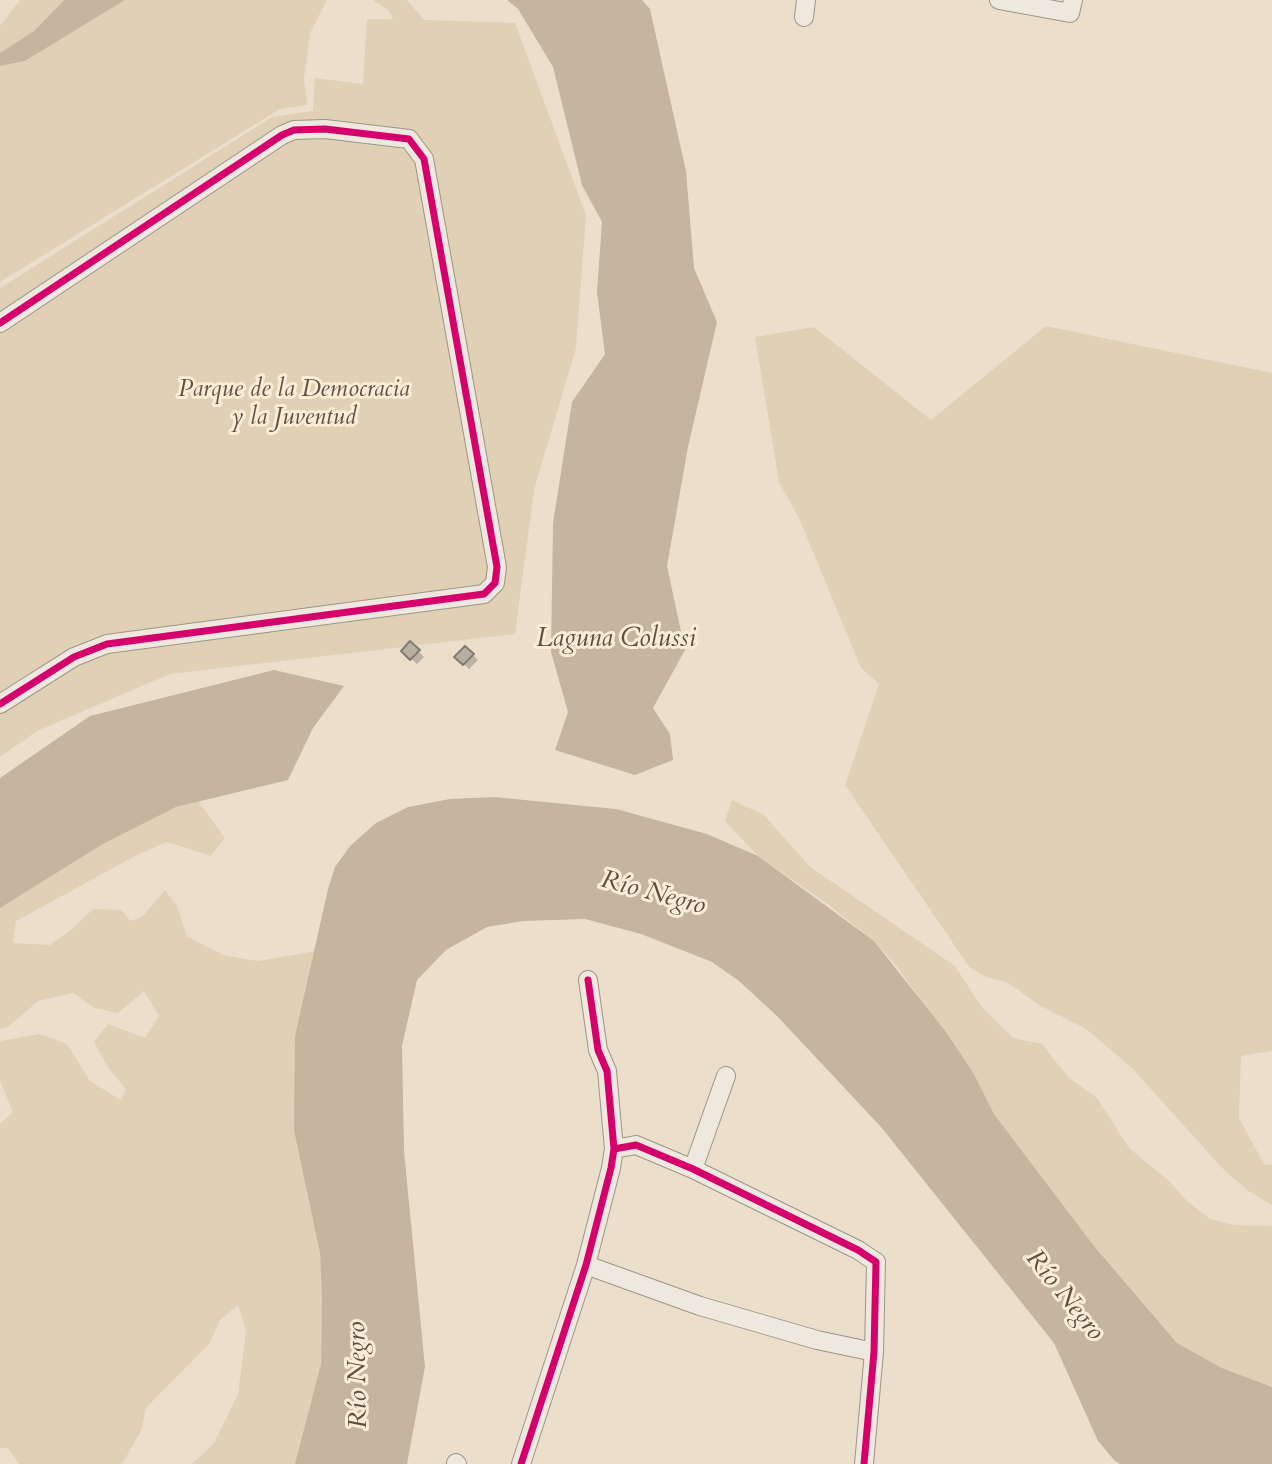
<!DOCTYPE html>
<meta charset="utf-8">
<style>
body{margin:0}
canvas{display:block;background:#ebdfcc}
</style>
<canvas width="1272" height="1464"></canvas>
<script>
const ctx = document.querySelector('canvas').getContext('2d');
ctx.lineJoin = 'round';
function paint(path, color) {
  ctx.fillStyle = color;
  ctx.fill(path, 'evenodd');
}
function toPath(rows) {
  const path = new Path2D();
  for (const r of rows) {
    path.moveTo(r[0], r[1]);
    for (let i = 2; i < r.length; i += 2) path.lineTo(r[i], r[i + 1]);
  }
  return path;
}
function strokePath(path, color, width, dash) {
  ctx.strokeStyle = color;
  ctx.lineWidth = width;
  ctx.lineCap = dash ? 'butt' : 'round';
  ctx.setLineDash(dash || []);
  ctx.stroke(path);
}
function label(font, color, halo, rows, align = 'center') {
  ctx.font = font + ' Cardo,serif';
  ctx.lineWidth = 6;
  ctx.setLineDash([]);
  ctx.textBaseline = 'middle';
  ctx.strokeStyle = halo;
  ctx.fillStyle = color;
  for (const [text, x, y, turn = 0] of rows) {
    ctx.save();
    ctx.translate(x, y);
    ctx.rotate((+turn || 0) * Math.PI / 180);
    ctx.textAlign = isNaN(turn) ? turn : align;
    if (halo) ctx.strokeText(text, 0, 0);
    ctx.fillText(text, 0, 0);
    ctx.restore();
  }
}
paint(toPath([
 [20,0,64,0,34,31,0,53,0,26],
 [125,0,327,0,310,33,304,79,307,105,280,109,0,282,0,66,25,61],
 [373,0,407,0,424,20,515,23,586,215,576,348,534,490,515,634,170,674,37,731,0,757,0,288,272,117,313,111,315,78,363,84,367,19,393,19,388,10],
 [1046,326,1272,373,1272,1051,1241,1056,1239,1118,1264,1164,1272,1165,1272,1205,1248,1191,1222,1168,1132,1068,1086,1029,1039,1005,1007,982,986,977,970,968,845,785,879,684,861,668,799,518,779,482,755,337,814,327,931,420],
 [732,800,764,815,809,866,955,966,981,1006,1013,1038,1042,1044,1068,1077,1097,1098,1129,1148,1169,1181,1186,1200,1210,1219,1234,1225,1272,1226,1272,1387,1222,1368,1177,1343,1094,1246,994,1114,974,1074,895,964,874,941,829,905,758,856,725,821],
 [198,801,225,838,211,856,167,842,135,856,16,921,13,943,50,945,72,929,93,909,121,910,130,921,142,917,165,890,177,906,187,936,223,955,258,961,316,951,295,1036,312,1207,320,1253,322,1297,321,1364,305,1432,295,1464,192,1464,214,1443,238,1394,246,1331,238,1305,220,1320,209,1344,146,1408,141,1431,122,1464,19,1464,8,1448,0,1448,0,1124,13,1112,0,1081,0,1041,40,1034,67,1044,90,1081,121,1100,126,1089,109,1069,94,1042,108,1024,145,1038,159,1016,144,991,118,1013,94,1008,73,993,38,1001,8,1027,0,1029,0,908,103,844,176,807]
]), '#e0d0b6');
paint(toPath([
 [64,0,125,0,25,61,0,66,0,53,34,31],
 [507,0,642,0,650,9,686,171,694,268,717,322,688,447,667,566,685,650,653,708,670,734,673,760,635,775,555,750,568,712,551,652,553,523,572,402,605,354,597,292,602,222,582,185,553,67,518,9],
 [274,670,344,686,313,728,288,780,176,807,103,844,0,908,0,778,90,716],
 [494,797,616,809,707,834,758,856,874,941,946,1032,974,1074,994,1114,1094,1246,1177,1343,1222,1368,1272,1387,1272,1464,1120,1464,1115,1461,1098,1441,1054,1343,881,1127,777,1016,739,981,712,962,641,934,585,919,523,921,487,927,446,950,417,980,402,1046,404,1151,425,1367,407,1464,295,1464,321,1364,322,1297,320,1253,294,1130,295,1036,328,889,335,867,351,845,376,823,408,807,450,799]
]), '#c6b59e');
paint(toPath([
 [410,643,424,657,417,664,403,651],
 [466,648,478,660,469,669,457,657]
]), '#0003');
const building = toPath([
 [410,641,420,650,410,660,401,651,410,641],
 [465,646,474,654,463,665,454,657,465,646]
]);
paint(building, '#b8afa3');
strokePath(building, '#847c72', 2);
const minor = toPath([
 [999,0,1070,13,1073,0],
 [804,17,806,0],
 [0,323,282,135,294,130,325,129,409,139,424,159,497,567,495,583,484,594,107,644,74,657,0,704],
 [614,1149,636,1145,693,1169,858,1250,876,1262,874,1352,864,1464],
 [693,1169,726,1076],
 [586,1265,700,1306,817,1340,874,1352],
 [456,1463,457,1464],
 [521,1464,586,1265,611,1168,614,1149,607,1071,598,1050,588,980]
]);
strokePath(minor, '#9d9589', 20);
strokePath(minor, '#eee8de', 18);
strokePath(toPath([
 [0,323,282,135,294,130,325,129,409,139,424,159,497,567,495,583,484,594,107,644,74,657,0,704],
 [614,1149,636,1145,693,1169,858,1250,876,1262,874,1352,864,1464],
 [521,1464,586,1265,611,1168,614,1149,607,1071,598,1050,588,980]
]), '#d6006c', 7);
label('italic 24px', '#5e5042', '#faecd5', [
 ["Parque de la Democracia",294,390],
 ["y la Juventud",294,418]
]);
label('italic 26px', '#5c4e41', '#faecd5', [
 ["Laguna Colussi",616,640],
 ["Río Negro",653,894,15],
 ["Río Negro",1064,1296,51],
 ["Río Negro",359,1375,-91]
]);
</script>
